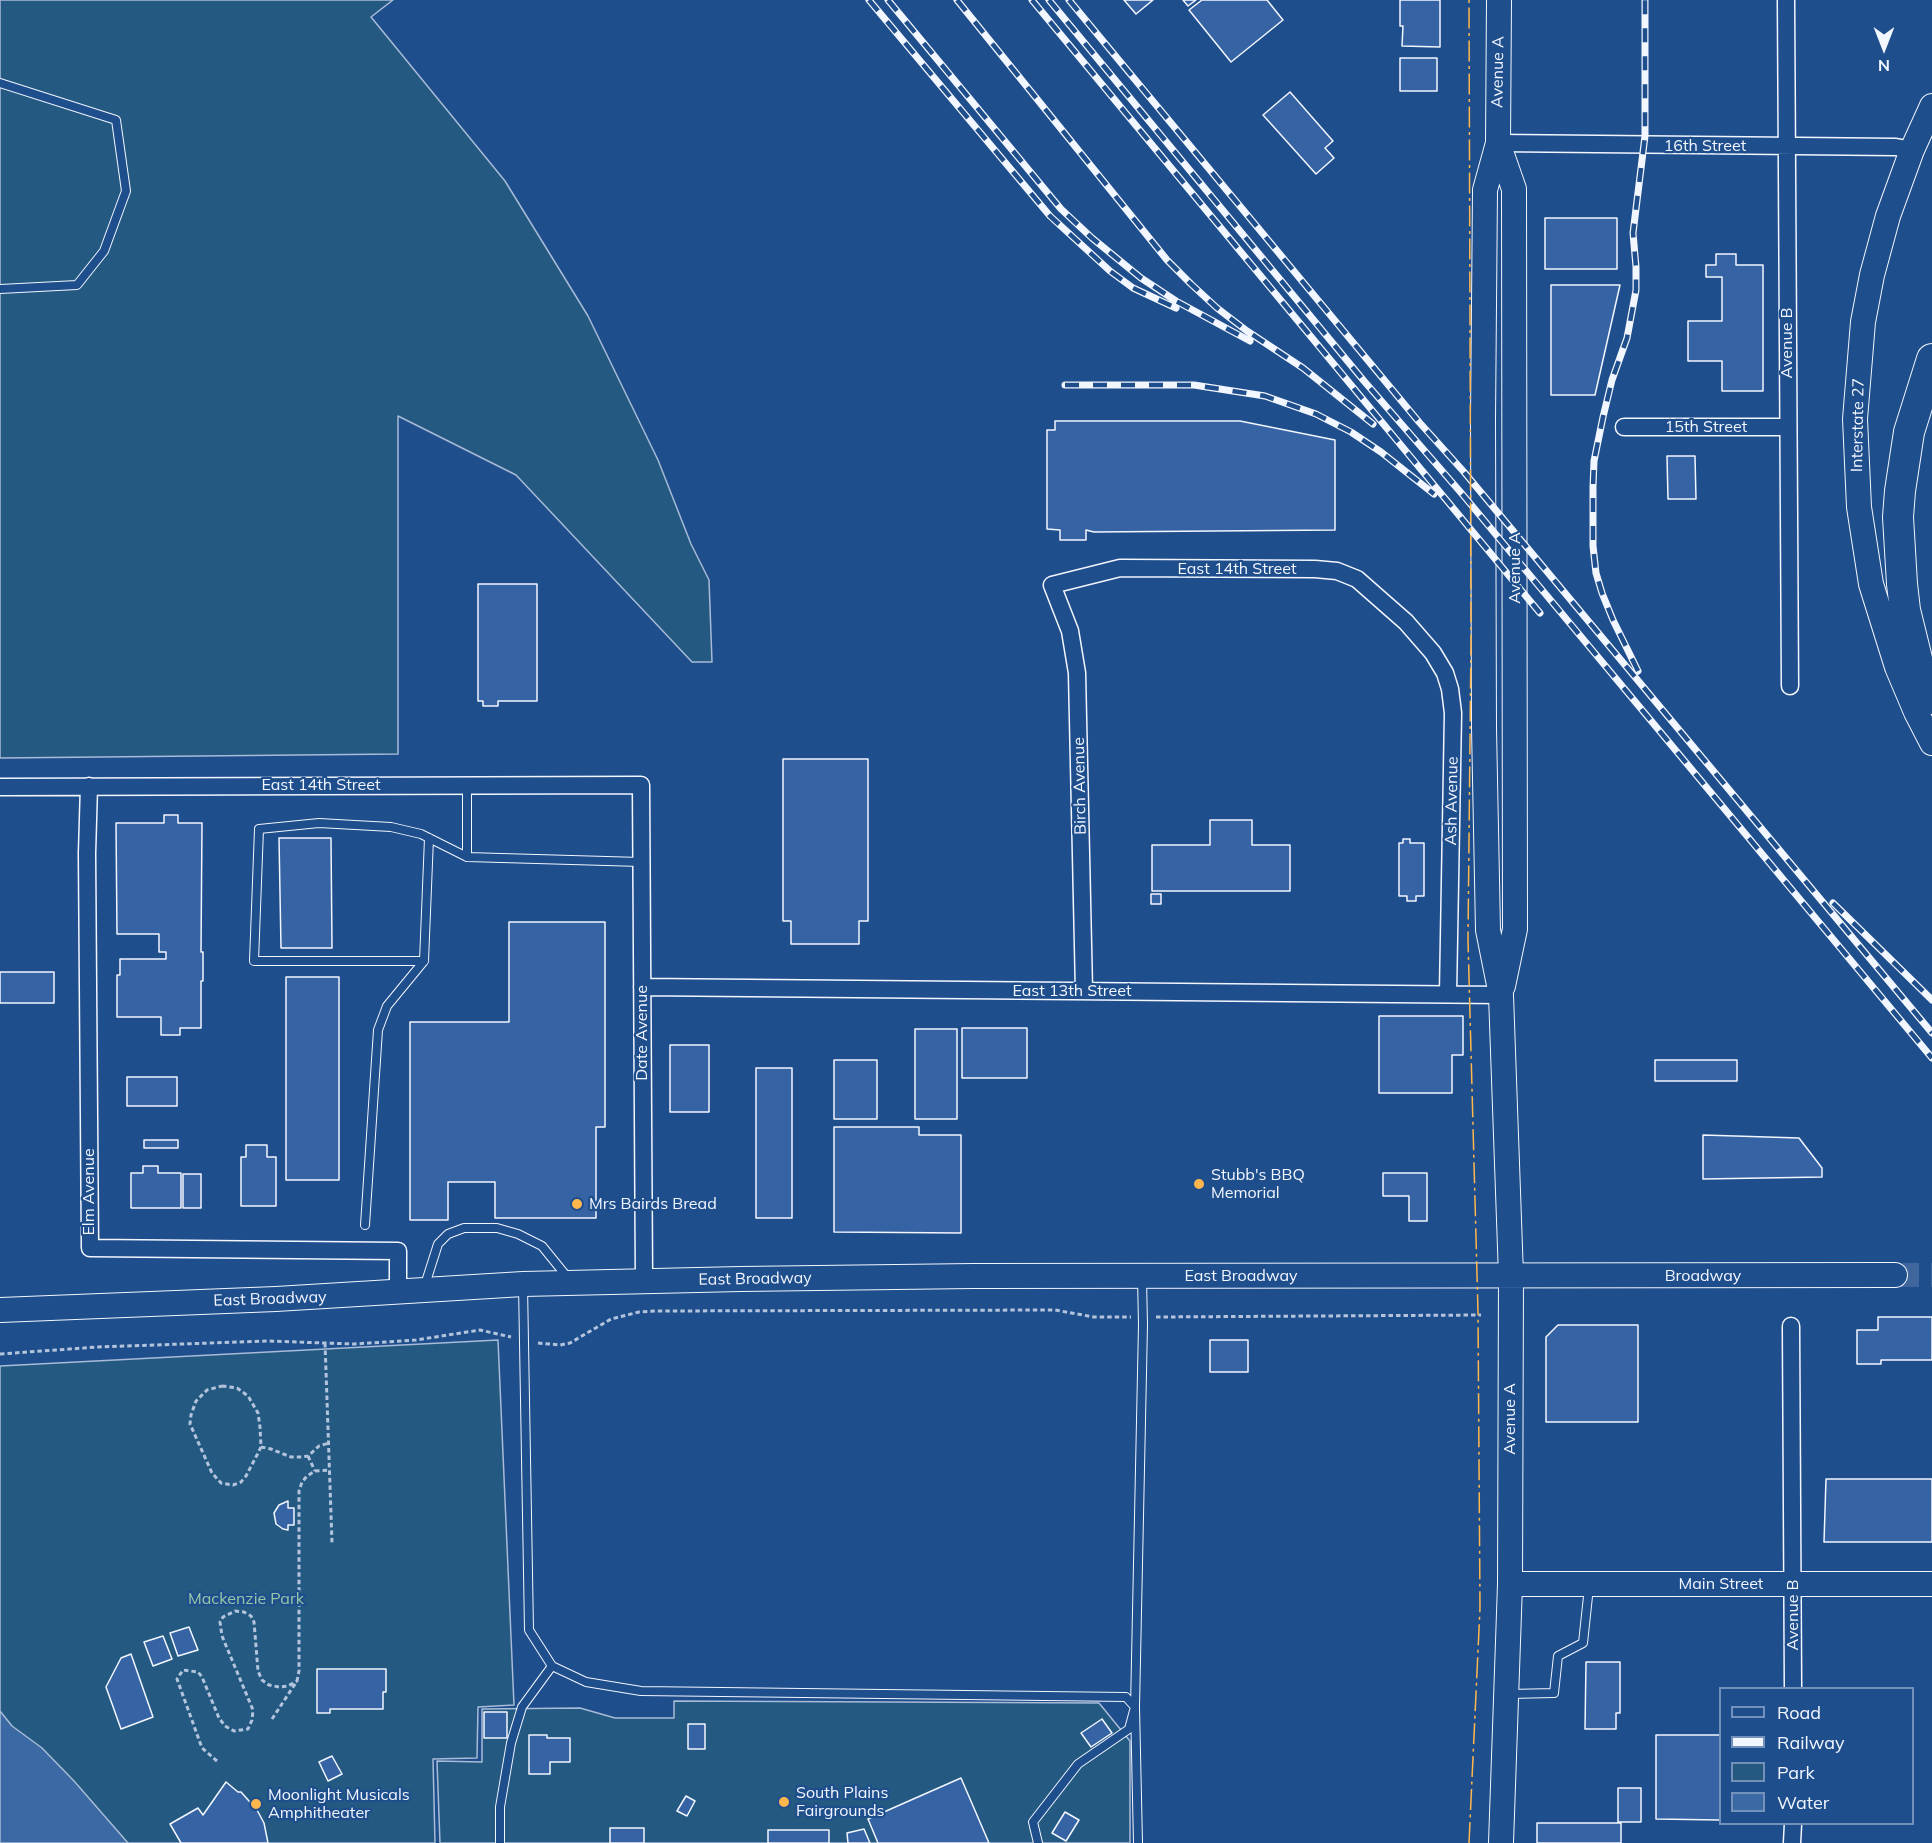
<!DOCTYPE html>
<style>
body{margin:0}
#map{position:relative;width:1932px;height:1843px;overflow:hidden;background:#1f4e8c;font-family:Mulish,sans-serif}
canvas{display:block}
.legend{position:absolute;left:1719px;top:1687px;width:195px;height:138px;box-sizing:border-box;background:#1f4e8c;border:2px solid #7391ba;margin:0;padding:8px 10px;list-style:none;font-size:18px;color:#f2f6ff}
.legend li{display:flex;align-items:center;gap:12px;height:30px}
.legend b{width:30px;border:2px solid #7391ba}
.north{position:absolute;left:1854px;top:18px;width:60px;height:60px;-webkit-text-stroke:4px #1f4e8c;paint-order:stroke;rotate:180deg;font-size:16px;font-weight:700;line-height:24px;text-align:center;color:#f2f6ff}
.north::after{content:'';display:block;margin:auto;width:21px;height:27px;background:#f2f6ff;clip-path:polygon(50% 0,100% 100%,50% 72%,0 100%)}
</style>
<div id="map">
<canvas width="1932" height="1843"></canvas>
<ul class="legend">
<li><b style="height:8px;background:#1f4e8c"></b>Road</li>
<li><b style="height:8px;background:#f2f6ff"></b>Railway</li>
<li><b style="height:16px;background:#245a82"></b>Park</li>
<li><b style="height:16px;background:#3b69a3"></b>Water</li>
</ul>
<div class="north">N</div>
</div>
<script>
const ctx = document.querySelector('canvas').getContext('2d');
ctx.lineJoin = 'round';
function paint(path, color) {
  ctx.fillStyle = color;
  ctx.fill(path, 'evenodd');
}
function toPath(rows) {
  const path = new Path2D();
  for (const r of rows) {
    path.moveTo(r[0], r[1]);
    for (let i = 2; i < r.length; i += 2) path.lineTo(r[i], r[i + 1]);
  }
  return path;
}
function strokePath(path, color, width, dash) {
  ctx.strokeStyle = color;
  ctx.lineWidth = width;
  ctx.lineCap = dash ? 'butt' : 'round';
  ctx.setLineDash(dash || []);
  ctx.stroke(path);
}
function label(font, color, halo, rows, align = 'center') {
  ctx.font = font + ' Mulish,sans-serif';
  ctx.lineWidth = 4.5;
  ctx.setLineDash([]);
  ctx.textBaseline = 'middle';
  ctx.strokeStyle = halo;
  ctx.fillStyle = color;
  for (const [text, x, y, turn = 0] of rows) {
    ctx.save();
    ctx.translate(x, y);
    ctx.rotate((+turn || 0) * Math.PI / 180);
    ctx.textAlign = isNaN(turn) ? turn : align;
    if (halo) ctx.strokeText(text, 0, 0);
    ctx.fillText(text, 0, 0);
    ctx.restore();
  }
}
const green = toPath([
 [0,0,393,0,371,17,505,181,588,316,658,460,691,544,709,580,712,662,692,662,516,475,398,416,398,754,0,758,0,0],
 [498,1340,514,1705,478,1707,477,1758,433,1759,435,1843,0,1843,0,1366,498,1340],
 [674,1701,1099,1703,1130,1741,1130,1843,440,1843,437,1761,482,1762,482,1709,580,1708,615,1718,674,1718,674,1701]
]);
paint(green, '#245a82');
strokePath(green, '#a8bbd7', 1.5);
const water = toPath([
 [0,1711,12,1726,42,1748,74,1781,128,1843,0,1843,0,1711]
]);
paint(water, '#3b69a3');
strokePath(water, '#a8bbd7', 1.5);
const building = toPath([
 [1124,0,1153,0,1136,14,1124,0],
 [1183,0,1196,0,1188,6,1183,0],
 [1202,0,1267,0,1283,20,1231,62,1189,10,1202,0],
 [1400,0,1440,0,1440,47,1402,46,1403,26,1400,26,1400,0],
 [1400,58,1437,58,1437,91,1400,91,1400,58],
 [1290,92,1333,141,1325,148,1334,158,1316,174,1263,115,1290,92],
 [1545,218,1617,218,1617,269,1545,269,1545,218],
 [1716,254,1736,254,1736,265,1763,265,1763,391,1722,391,1722,361,1688,361,1688,321,1722,321,1722,277,1706,277,1706,265,1716,265,1716,254],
 [1551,285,1620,285,1595,395,1551,395,1551,285],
 [1055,421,1240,421,1335,440,1335,530,1094,532,1086,530,1086,540,1060,540,1060,530,1047,529,1047,430,1055,430,1055,421],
 [1667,456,1695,456,1696,499,1668,499,1667,456],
 [478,584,537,584,537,701,498,701,498,706,483,706,483,701,478,701,478,584],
 [783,759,868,759,868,921,859,921,859,944,791,944,791,921,783,921,783,759],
 [164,815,178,815,178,823,202,823,201,952,203,952,203,981,201,981,201,1028,180,1028,180,1035,161,1035,161,1017,117,1017,117,975,120,975,120,959,166,959,166,952,159,952,159,934,117,934,116,823,164,823,164,815],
 [1210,820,1252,820,1252,845,1290,845,1290,891,1152,891,1152,845,1210,845,1210,820],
 [279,838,331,838,332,948,281,948,279,838],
 [1403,839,1410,839,1410,843,1424,843,1424,896,1416,896,1416,901,1407,901,1407,896,1399,896,1399,843,1403,843,1403,839],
 [1151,894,1161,894,1161,904,1151,904,1151,894],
 [509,922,605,922,605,1127,596,1127,596,1218,495,1218,495,1182,448,1182,448,1220,410,1220,410,1022,509,1022,509,922],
 [0,972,54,972,54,1003,0,1003,0,972],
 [286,977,339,977,339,1180,286,1180,286,977],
 [1379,1016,1463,1016,1463,1055,1452,1055,1452,1093,1379,1093,1379,1016],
 [962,1028,1027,1028,1027,1078,962,1078,962,1028],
 [915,1029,957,1029,957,1119,915,1119,915,1029],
 [670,1045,709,1045,709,1112,670,1112,670,1045],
 [834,1060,877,1060,877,1119,834,1119,834,1060],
 [1655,1060,1737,1060,1737,1081,1655,1081,1655,1060],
 [756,1068,792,1068,792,1218,756,1218,756,1068],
 [127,1077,177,1077,177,1106,127,1106,127,1077],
 [834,1127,919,1127,919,1135,961,1135,961,1233,834,1232,834,1127],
 [1703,1135,1799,1138,1822,1168,1822,1177,1703,1179,1703,1135],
 [144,1140,178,1140,178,1148,144,1148,144,1140],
 [246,1145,267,1145,267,1157,276,1157,276,1206,241,1206,241,1157,246,1157,246,1145],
 [143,1166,158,1166,158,1173,181,1173,181,1208,131,1208,131,1173,143,1173,143,1166],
 [1383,1173,1427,1173,1427,1221,1409,1221,1409,1196,1383,1196,1383,1173],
 [183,1174,201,1174,201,1208,183,1208,183,1174],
 [1878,1317,1932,1317,1932,1360,1881,1360,1881,1364,1857,1364,1857,1330,1878,1330,1878,1317],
 [1558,1325,1638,1325,1638,1422,1546,1422,1546,1337,1558,1325],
 [1210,1340,1248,1340,1248,1372,1210,1372,1210,1340],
 [1826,1479,1932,1479,1932,1542,1824,1542,1826,1479],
 [288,1501,288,1508,294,1508,294,1525,288,1525,288,1530,283,1529,276,1524,274,1513,279,1505,288,1501],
 [189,1627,198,1650,178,1656,170,1633,189,1627],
 [163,1636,172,1659,153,1666,144,1642,163,1636],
 [131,1654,153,1717,121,1729,106,1687,121,1658,131,1654],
 [1586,1662,1620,1662,1620,1713,1616,1713,1616,1729,1585,1729,1586,1662],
 [317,1669,386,1669,386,1692,383,1692,383,1709,330,1709,330,1713,317,1713,317,1669],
 [484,1712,507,1712,507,1738,484,1738,484,1712],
 [1102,1719,1112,1733,1091,1747,1081,1733,1102,1719],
 [688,1724,705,1724,705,1749,688,1749,688,1724],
 [529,1735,547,1735,547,1738,570,1738,570,1762,550,1762,550,1774,529,1774,529,1735],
 [1656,1735,1720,1735,1720,1820,1656,1819,1656,1735],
 [332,1756,342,1774,328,1781,319,1762,332,1756],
 [961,1778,989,1843,878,1843,868,1819,961,1778],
 [226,1782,238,1792,241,1792,257,1810,264,1823,268,1843,181,1843,170,1824,198,1808,203,1815,226,1782],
 [1618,1788,1641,1788,1641,1822,1618,1822,1618,1788],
 [686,1796,695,1801,687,1816,677,1811,686,1796],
 [1065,1812,1079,1820,1066,1841,1052,1833,1065,1812],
 [1537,1823,1621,1823,1621,1843,1537,1843,1537,1823],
 [610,1828,644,1828,644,1843,610,1843,610,1828],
 [864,1829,870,1843,848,1843,847,1833,864,1829],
 [768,1830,829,1830,829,1843,768,1843,768,1830]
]);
paint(building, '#3563a3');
strokePath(building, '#f2f6ff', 1.5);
strokePath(toPath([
 [1895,1275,1932,1275]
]), '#3f679d', 24, [24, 12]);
const service = toPath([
 [0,83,116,120,126,191,104,251,77,285,0,289],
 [467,785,467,857,641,862],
 [429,838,424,961,254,961,259,829,319,823,391,827,421,834,467,857],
 [365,1225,378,1030,387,1006,424,961],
 [523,1285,529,1630,552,1666,586,1682,641,1691,1126,1697,1135,1707,1129,1729,1078,1764,1033,1822,1038,1843],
 [424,1288,438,1244,448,1234,464,1228,497,1228,518,1234,542,1246,568,1278],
 [1509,1694,1554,1693,1558,1656,1583,1643,1589,1587],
 [500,1843,500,1807,511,1743,522,1707,552,1666],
 [1138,1843,1135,1707,1143,1325,1142,1277]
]);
const minor = toPath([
 [1786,0,1790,686],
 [1498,143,1896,147,1912,150],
 [1624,427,1788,427],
 [89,786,87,853,90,1248,398,1251,398,1293],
 [0,787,641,785,644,1280],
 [642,987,1501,995],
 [1084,991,1077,673,1070,631,1052,585,1120,568,1315,569,1337,571,1357,579,1406,622,1433,653,1445,673,1450,689,1453,713,1448,994],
 [1791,1326,1793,1688],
 [1792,1843,1793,1824]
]);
const secondary = toPath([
 [1499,0,1498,143,1485,190,1483,419,1484,728,1488,930,1501,995,1511,1276,1510,1584,1501,1843],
 [1932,106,1912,150,1888,216,1872,275,1863,322,1855,419,1859,507,1871,584,1897,667,1916,712,1932,743],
 [1498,143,1514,189,1515,929,1503,986],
 [0,1310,276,1299,523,1284,741,1279,973,1276,1895,1275],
 [1510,1584,1932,1584]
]);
const motorway = toPath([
 [1932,359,1909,432,1900,491,1898,517,1902,584,1905,610,1920,671,1932,699]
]);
strokePath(service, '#f2f6ff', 10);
strokePath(minor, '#f2f6ff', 19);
strokePath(secondary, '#f2f6ff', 26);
strokePath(motorway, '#f2f6ff', 32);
strokePath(toPath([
 [1156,1317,1481,1315],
 [325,1343,332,1543],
 [538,1343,560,1345,570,1343,611,1319,639,1312,656,1311,1055,1310,1094,1317,1131,1317],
 [0,1354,98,1347,267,1341,354,1344,416,1340,480,1330,511,1337],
 [222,1386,237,1388,248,1396,258,1413,260,1427,261,1447,257,1455,246,1476,241,1482,233,1485,221,1483,212,1473,190,1424,191,1415,196,1401,207,1390,222,1386],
 [261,1447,271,1449,291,1457,302,1457,308,1456,319,1446,329,1443],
 [308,1456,315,1471],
 [272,1719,297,1681,299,1671,299,1491,302,1482,307,1476,315,1471,330,1470],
 [217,1761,202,1748,177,1679,183,1670,198,1672,202,1677,219,1718,225,1726,234,1731,248,1729,252,1720,253,1710,222,1636,220,1622,223,1617,235,1611,244,1612,251,1616,254,1622,258,1671,262,1680,269,1685,279,1687,288,1686,297,1681]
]), '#b3c4dc', 3, [4.5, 3]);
strokePath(service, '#1f4e8c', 8);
strokePath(minor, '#1f4e8c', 16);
strokePath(secondary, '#1f4e8c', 24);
strokePath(motorway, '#1f4e8c', 30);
const rail = toPath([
 [869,0,1050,216,1110,271,1133,288,1176,308],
 [888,0,1061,209,1092,238,1141,278,1176,301,1250,341],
 [957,0,1167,260,1191,284,1217,308,1247,331,1303,368,1373,424],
 [1032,0,1540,613],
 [1049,0,1364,381,1463,495,1932,1058],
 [1069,0,1419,422,1464,472,1932,1033],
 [1065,385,1194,385,1265,396,1316,414,1351,432,1381,452,1434,494],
 [1638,671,1613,620,1602,593,1596,573,1593,546,1593,487,1594,461,1603,417,1612,380,1627,338,1636,290,1636,267,1633,233,1645,136,1645,0],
 [1833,903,1932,1000]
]);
strokePath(rail, '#f2f6ff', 7);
strokePath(rail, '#1f4e8c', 4.5, [14]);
strokePath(toPath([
 [1469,1843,1480,1608,1478,1312,1468,940,1471,640,1469,0]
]), '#ffb74d', 1.5, [21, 4.5, 3, 4.5]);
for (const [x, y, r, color] of [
 [1199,1184,6,"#ffb74d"],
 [577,1204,6,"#ffb74d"],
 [784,1802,6,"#ffb74d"],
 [256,1804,6,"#ffb74d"]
]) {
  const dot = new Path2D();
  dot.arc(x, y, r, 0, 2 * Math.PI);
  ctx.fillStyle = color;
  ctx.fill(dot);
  strokePath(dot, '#1f4e8c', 2);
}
label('16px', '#f2f6ff', '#1f4e8c', [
 ["Avenue A",1498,72,-89],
 ["16th Street",1705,146],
 ["Avenue B",1787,343,-90],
 ["Interstate 27",1858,425,-89],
 ["15th Street",1706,427],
 ["Avenue A",1515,568,-90],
 ["East 14th Street",1237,569],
 ["East 14th Street",321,785],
 ["Birch Avenue",1080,786,-91],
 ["Ash Avenue",1452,801,-89],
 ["East 13th Street",1072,991],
 ["Date Avenue",642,1033,-90],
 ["Elm Avenue",89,1192,-90],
 ["East Broadway",1241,1276],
 ["Broadway",1703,1276],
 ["East Broadway",755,1279,-1],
 ["East Broadway",270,1299,-2],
 ["Avenue A",1510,1419,-90],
 ["Main Street",1721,1584],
 ["Avenue B",1793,1615,-90]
]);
label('16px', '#f2f6ff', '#1f4e8c', [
 ["Stubb's BBQ",1211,1175],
 ["Memorial",1211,1193],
 ["Mrs Bairds Bread",589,1204],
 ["South Plains",796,1793],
 ["Fairgrounds",796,1811],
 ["Moonlight Musicals",268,1795],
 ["Amphitheater",268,1813]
], 'left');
label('16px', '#97c8a6', '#1f4e8c', [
 ["Mackenzie Park",246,1599]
]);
</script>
